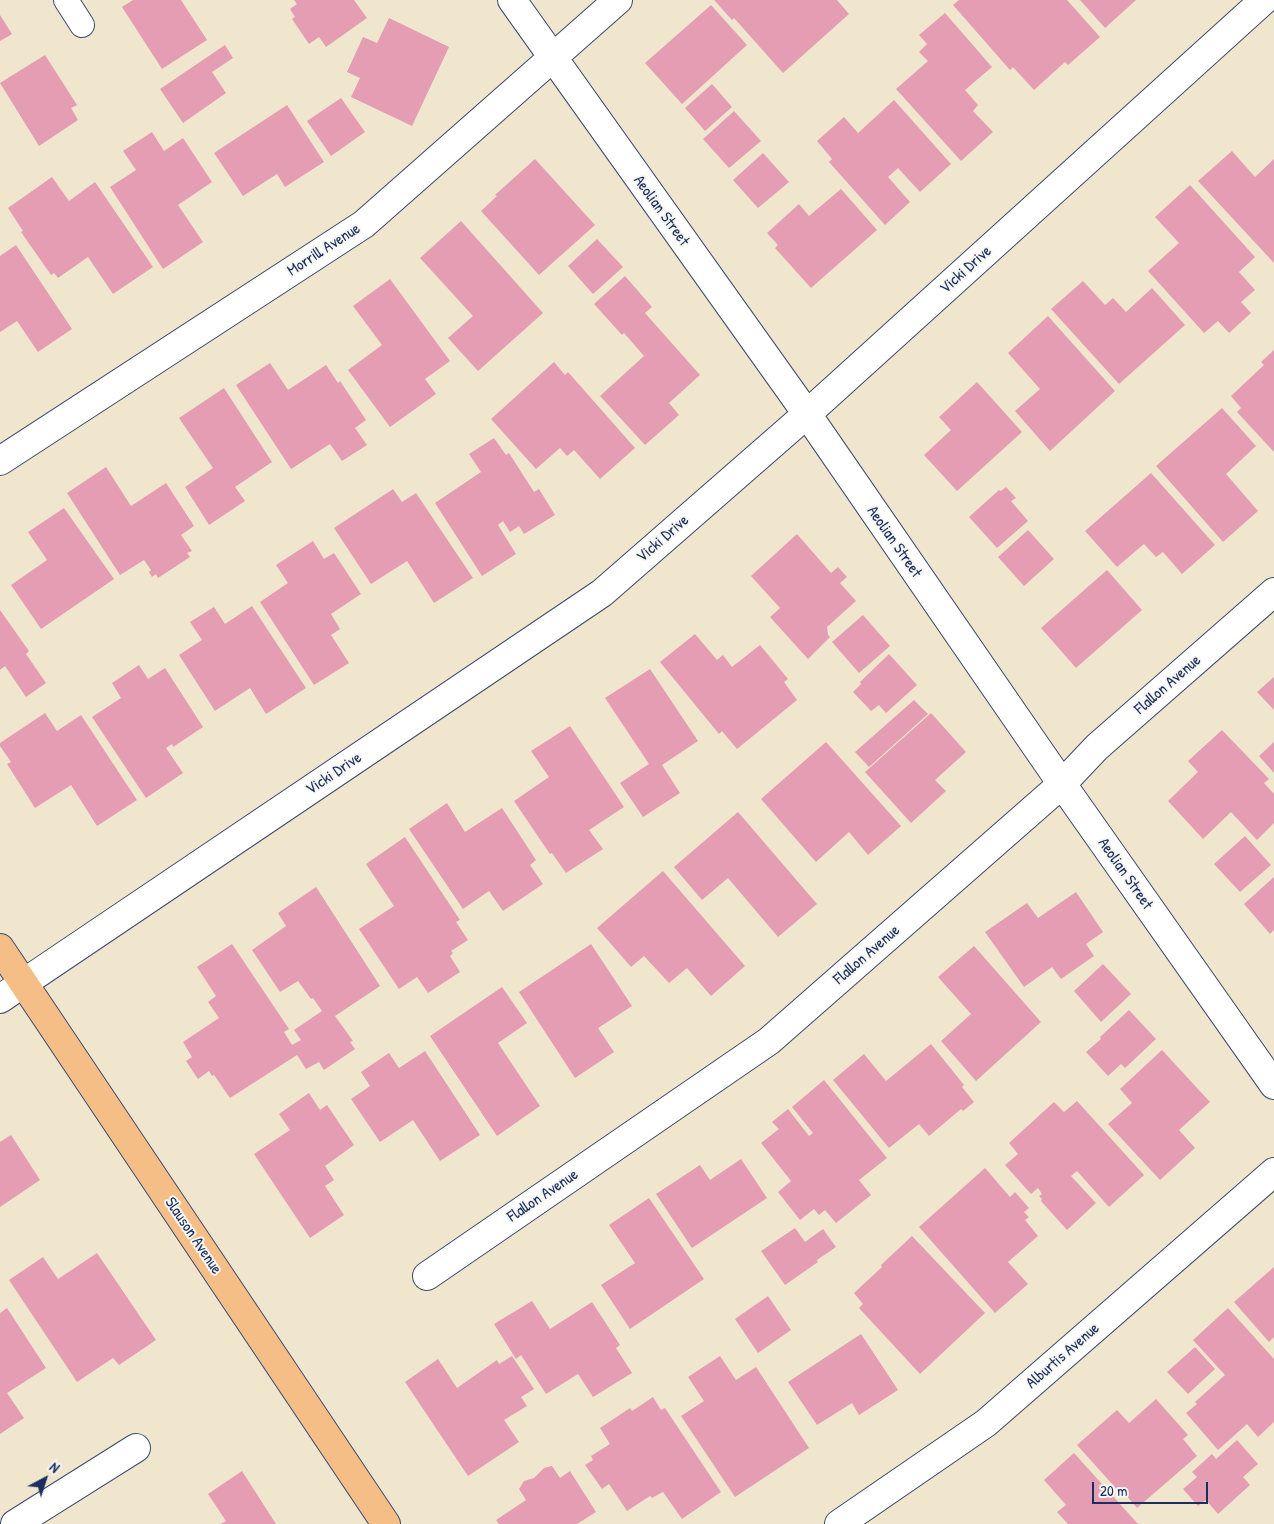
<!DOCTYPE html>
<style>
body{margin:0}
#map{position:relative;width:1274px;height:1524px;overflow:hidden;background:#f0e6ce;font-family:"Patrick Hand",sans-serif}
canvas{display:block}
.north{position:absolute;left:20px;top:1454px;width:50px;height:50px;-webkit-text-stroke:4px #f6f6f2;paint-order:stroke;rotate:40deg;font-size:14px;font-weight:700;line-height:20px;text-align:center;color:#1b2f5e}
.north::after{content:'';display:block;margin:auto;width:18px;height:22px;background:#1b2f5e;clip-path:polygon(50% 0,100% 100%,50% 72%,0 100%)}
.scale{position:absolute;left:1092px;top:1482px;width:116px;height:22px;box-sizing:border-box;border:2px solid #1b2f5e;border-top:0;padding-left:6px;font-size:15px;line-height:18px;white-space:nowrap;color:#1b2f5e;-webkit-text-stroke:4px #f6f6f2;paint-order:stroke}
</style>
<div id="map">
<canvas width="1274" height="1524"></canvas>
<div class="north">N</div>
<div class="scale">20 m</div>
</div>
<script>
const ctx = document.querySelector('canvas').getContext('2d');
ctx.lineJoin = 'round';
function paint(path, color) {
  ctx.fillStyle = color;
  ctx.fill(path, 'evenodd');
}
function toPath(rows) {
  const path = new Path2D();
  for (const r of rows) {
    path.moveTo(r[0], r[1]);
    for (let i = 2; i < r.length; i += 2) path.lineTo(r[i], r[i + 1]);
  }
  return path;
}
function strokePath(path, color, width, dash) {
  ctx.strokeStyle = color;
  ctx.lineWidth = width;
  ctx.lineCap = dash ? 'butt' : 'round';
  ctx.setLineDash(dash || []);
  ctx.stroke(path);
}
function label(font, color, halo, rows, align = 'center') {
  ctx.font = font + ' "Patrick Hand",sans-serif';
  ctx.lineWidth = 4;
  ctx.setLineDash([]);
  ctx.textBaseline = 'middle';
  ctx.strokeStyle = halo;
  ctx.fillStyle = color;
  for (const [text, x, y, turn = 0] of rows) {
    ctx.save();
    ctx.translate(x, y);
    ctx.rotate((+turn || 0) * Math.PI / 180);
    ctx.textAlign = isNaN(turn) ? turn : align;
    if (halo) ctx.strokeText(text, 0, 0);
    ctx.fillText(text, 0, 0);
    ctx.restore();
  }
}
paint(toPath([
 [133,0,181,0,207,40,162,69,122,7],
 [294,0,354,0,367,18,326,47,319,37,309,44,292,19,295,17,290,9,297,4],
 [714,0,837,0,849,14,783,73,734,18,732,20],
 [959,0,1067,0,1100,37,1068,65,1065,62,1034,90,1013,67,1010,70,953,5],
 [1080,0,1136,0,1105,28],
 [711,5,747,45,682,104,645,63],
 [945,13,992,67,965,90,978,105,973,111,993,132,961,161,896,89,928,61,919,52,927,44,919,35],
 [0,15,12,34,0,41],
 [389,18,449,47,412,126,351,97,360,78,347,72,363,37,377,43],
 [225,45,233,58,212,72,226,93,183,123,160,89],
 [45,55,77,105,71,108,78,120,39,146,0,83],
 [712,84,732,107,705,131,685,108],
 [341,98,365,132,331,156,307,121],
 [894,100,951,164,920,192,898,168,888,177,910,202,885,225,829,162,832,159,817,141,844,117,858,133],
 [287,105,324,162,285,187,277,174,243,196,214,153],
 [734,111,761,141,729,168,703,139],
 [152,132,164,151,183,138,212,182,178,205,203,242,163,269,110,187,136,170,123,151],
 [1232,151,1255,177,1274,159,1274,263,1198,181],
 [763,153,789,182,758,208,733,180],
 [535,159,595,225,539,275,481,211,497,196,495,195],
 [52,177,69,201,95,182,153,267,113,294,88,257,58,278,54,273,51,275,21,232,23,231,8,208],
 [1190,185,1255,257,1239,272,1255,290,1241,302,1251,313,1229,333,1218,321,1204,333,1148,271,1179,243,1155,217],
 [841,189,877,230,811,288,775,248,778,245,767,233,799,204,809,216],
 [461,221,543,313,478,371,448,338,473,316,420,258],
 [597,239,623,267,593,294,568,266],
 [16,245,72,329,38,352,17,321,0,332,0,256],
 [625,276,652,307,645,313,700,375,669,403,679,415,645,445,600,396,644,356,624,333,622,335,594,304],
 [390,279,450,361,425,379,436,394,390,427,348,370,382,345,353,306],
 [1083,281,1105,305,1113,298,1126,312,1152,288,1185,325,1119,384,1051,309],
 [1048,316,1115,391,1050,451,1015,411,1040,389,1008,353],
 [1274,350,1274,452,1237,412,1241,408,1231,396,1264,365,1261,362],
 [554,362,565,375,568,372,635,448,600,479,574,450,567,456,560,448,536,469,491,419],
 [270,363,288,390,326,365,338,383,340,381,366,420,355,428,367,445,342,461,330,444,291,469,236,385],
 [977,382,1022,432,957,491,924,455,951,430,939,417],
 [224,388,272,462,235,487,245,501,209,525,185,487,213,468,179,418],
 [1222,408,1256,446,1226,474,1258,511,1223,542,1156,466],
 [494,438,506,455,509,453,534,492,539,489,555,515,524,534,519,526,510,532,503,521,498,525,516,554,482,576,435,503,481,472,469,454],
 [106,467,131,506,166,483,194,526,181,535,192,551,187,553,190,557,158,578,156,574,152,577,149,572,151,570,144,560,120,575,67,493],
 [1151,473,1215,545,1182,574,1163,552,1156,557,1144,544,1117,567,1085,531],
 [1006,487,1016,498,1011,501,1028,521,997,548,969,517,999,490,1001,491],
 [393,489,402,502,416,493,473,578,434,603,407,561,371,584,334,528],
 [64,508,114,579,41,629,11,585,47,560,28,532],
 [1028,530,1054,559,1024,586,998,557],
 [797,534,831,573,838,567,847,577,840,583,856,601,827,627,828,635,830,637,808,659,770,617,780,608,751,576],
 [313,541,324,559,334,553,361,594,331,614,340,629,331,635,349,663,314,685,260,602,288,583,276,565],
 [1107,570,1142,610,1076,668,1041,628],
 [252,606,306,688,266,714,250,688,215,711,179,655,202,640,190,622,214,607,225,624],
 [0,610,29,651,26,654,46,683,26,697,5,666,0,670],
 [863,615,890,646,859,673,832,642],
 [695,634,717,660,723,655,732,667,760,645,788,679,784,682,797,700,737,749,722,731,719,734,660,662],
 [889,654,917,685,886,713,879,705,871,711,853,692,861,684,860,682],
 [139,665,148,679,165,668,203,727,173,747,172,744,166,748,183,773,146,798,92,717,121,698,112,683],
 [650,669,698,741,662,765,680,793,643,817,620,783,649,764,605,698],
 [1274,677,1274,710,1257,692],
 [914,700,928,714,869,767,855,752],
 [45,713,57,731,81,715,137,800,97,826,71,785,35,808,7,764,11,762,0,746,0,743],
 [931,713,966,752,935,780,946,791,911,823,865,772],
 [570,726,624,807,589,830,603,849,566,873,552,853,550,854,514,801,549,777,531,751],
 [1222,730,1269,779,1264,783,1274,794,1274,823,1257,840,1231,812,1203,839,1168,801,1198,772,1188,761],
 [826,742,901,826,868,855,849,832,816,862,761,799],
 [1274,742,1274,773,1259,756],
 [447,803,465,832,502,808,536,860,530,865,543,884,503,911,489,891,463,909,409,829],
 [738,812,817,904,778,937,728,878,702,900,674,867],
 [1245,836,1271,865,1240,892,1214,864],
 [405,837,460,920,456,922,468,940,451,951,453,953,450,956,460,972,428,993,417,977,399,989,359,929,394,906,366,864],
 [663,871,745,966,711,996,687,968,669,983,644,956,631,967,597,928],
 [1274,877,1274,930,1270,934,1244,904],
 [316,887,380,986,335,1016,353,1041,350,1042,355,1049,324,1070,319,1062,306,1069,297,1055,230,1098,214,1075,212,1076,209,1071,198,1079,186,1061,192,1057,183,1042,219,1018,208,1002,216,996,197,967,232,944,289,1029,284,1032,292,1045,301,1040,294,1030,322,1011,313,998,311,999,298,981,280,992,252,950,286,926,278,913],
 [1076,892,1103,932,1086,944,1094,956,1061,979,1052,967,1024,987,985,932,1027,903,1038,918],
 [591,944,632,1006,598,1028,614,1052,575,1078,519,992],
 [974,946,1041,1022,976,1081,941,1041,971,1014,938,977],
 [1103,964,1131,994,1101,1022,1074,991],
 [502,987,527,1023,498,1043,540,1106,497,1136,430,1036],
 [1129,1010,1156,1039,1125,1068,1121,1064,1108,1076,1086,1052,1101,1039,1100,1037],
 [931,1044,964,1085,962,1087,974,1102,963,1111,961,1109,929,1136,919,1124,889,1148,833,1080,864,1054,886,1081],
 [1162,1050,1210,1102,1179,1130,1195,1148,1160,1180,1108,1124,1132,1103,1120,1089],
 [425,1051,480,1135,440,1161,413,1120,380,1142,351,1099,370,1086,361,1072,389,1053,399,1068],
 [824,1080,887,1158,859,1180,871,1195,836,1223,825,1210,819,1215,814,1209,800,1220,778,1192,791,1181,761,1143,779,1129,772,1122,788,1109,809,1136,813,1133,792,1107],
 [309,1093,320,1110,327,1105,354,1145,325,1166,334,1180,325,1186,344,1215,310,1238,254,1154,290,1130,279,1114],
 [1077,1101,1144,1175,1109,1207,1077,1171,1071,1176,1096,1203,1067,1230,1041,1201,1042,1199,1039,1196,1042,1194,1038,1188,1031,1194,1005,1165,1018,1154,1009,1143,1054,1102,1064,1112],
 [11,1135,40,1180,0,1207,0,1142],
 [741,1159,767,1198,692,1248,656,1194,700,1165,710,1180],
 [985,1168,1010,1197,1015,1192,1029,1208,1024,1212,1029,1217,1025,1220,1038,1236,1008,1262,1028,1284,995,1313,919,1227],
 [649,1198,704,1279,630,1329,601,1285,635,1263,609,1225],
 [795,1228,805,1242,823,1229,836,1247,817,1260,818,1262,785,1285,761,1251],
 [912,1236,985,1313,920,1374,859,1308,863,1304,854,1293,882,1267,881,1265],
 [97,1253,156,1340,119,1365,113,1358,77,1382,9,1280,43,1257,58,1279],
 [1274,1267,1274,1337,1269,1342,1234,1302],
 [768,1296,791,1330,758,1353,735,1319],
 [532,1301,550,1329,592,1302,620,1345,616,1348,632,1373,593,1397,578,1374,546,1394,521,1355,516,1359,494,1324],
 [7,1308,46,1368,7,1393,24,1418,0,1434,0,1313],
 [1228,1308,1274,1359,1274,1422,1258,1437,1247,1424,1218,1450,1186,1413,1197,1404,1195,1402,1225,1375,1193,1340],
 [861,1334,898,1390,859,1415,852,1403,817,1425,788,1382],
 [1195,1347,1215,1369,1188,1394,1167,1372],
 [512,1356,534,1389,521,1397,527,1406,504,1420,519,1442,468,1476,405,1382,438,1359,457,1388,497,1360,499,1364],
 [720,1356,736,1380,756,1367,809,1448,735,1497,681,1416,704,1401,688,1377],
 [653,1397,661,1410,665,1408,721,1492,682,1519,663,1492,652,1498,650,1496,627,1511,609,1484,602,1489,585,1465,593,1460,591,1456,610,1444,600,1428,630,1408,632,1411],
 [1156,1399,1188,1435,1183,1439,1197,1456,1137,1508,1124,1493,1122,1495,1077,1445,1117,1410,1129,1423],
 [1237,1440,1258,1464,1243,1477,1250,1485,1218,1514,1206,1500,1198,1506,1183,1489,1197,1477,1192,1472,1212,1454,1216,1459],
 [1074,1453,1138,1524,1068,1524,1057,1512,1066,1505,1044,1480],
 [552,1466,560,1478,570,1471,596,1512,577,1524,499,1524,496,1520,526,1500,519,1489,524,1481,534,1478,544,1468],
 [242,1471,276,1524,221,1524,226,1521,208,1494]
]), '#e49db3');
const service = toPath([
 [66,0,82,25]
]);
const minor = toPath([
 [512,0,807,414,1062,784,1274,1085],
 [0,461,364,224,618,0],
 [0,999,602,593,807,414,1264,0],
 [427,1276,769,1041,1062,784,1097,747,1274,592],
 [15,1524,136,1448],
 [839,1524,986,1423,1274,1172]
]);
const primary = toPath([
 [0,948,386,1524]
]);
strokePath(service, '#3b4a6f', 26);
strokePath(minor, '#3b4a6f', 30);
strokePath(primary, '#3b4a6f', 30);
strokePath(service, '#fff', 24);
strokePath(minor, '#fff', 28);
strokePath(primary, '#f6be87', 28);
label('16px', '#1b2f5e', '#f6f6f2', [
 ["Aeolian Street",661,211,54],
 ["Morrill Avenue",324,250,-33],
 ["Vicki Drive",966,270,-42],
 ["Vicki Drive",663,539,-41],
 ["Aeolian Street",894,542,55],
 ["Flallon Avenue",1168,685,-41],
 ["Vicki Drive",334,774,-34],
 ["Aeolian Street",1125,874,55],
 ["Flallon Avenue",867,955,-41],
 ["Flallon Avenue",543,1196,-34],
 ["Slauson Avenue",193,1236,56],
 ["Alburtis Avenue",1063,1356,-41]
]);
</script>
